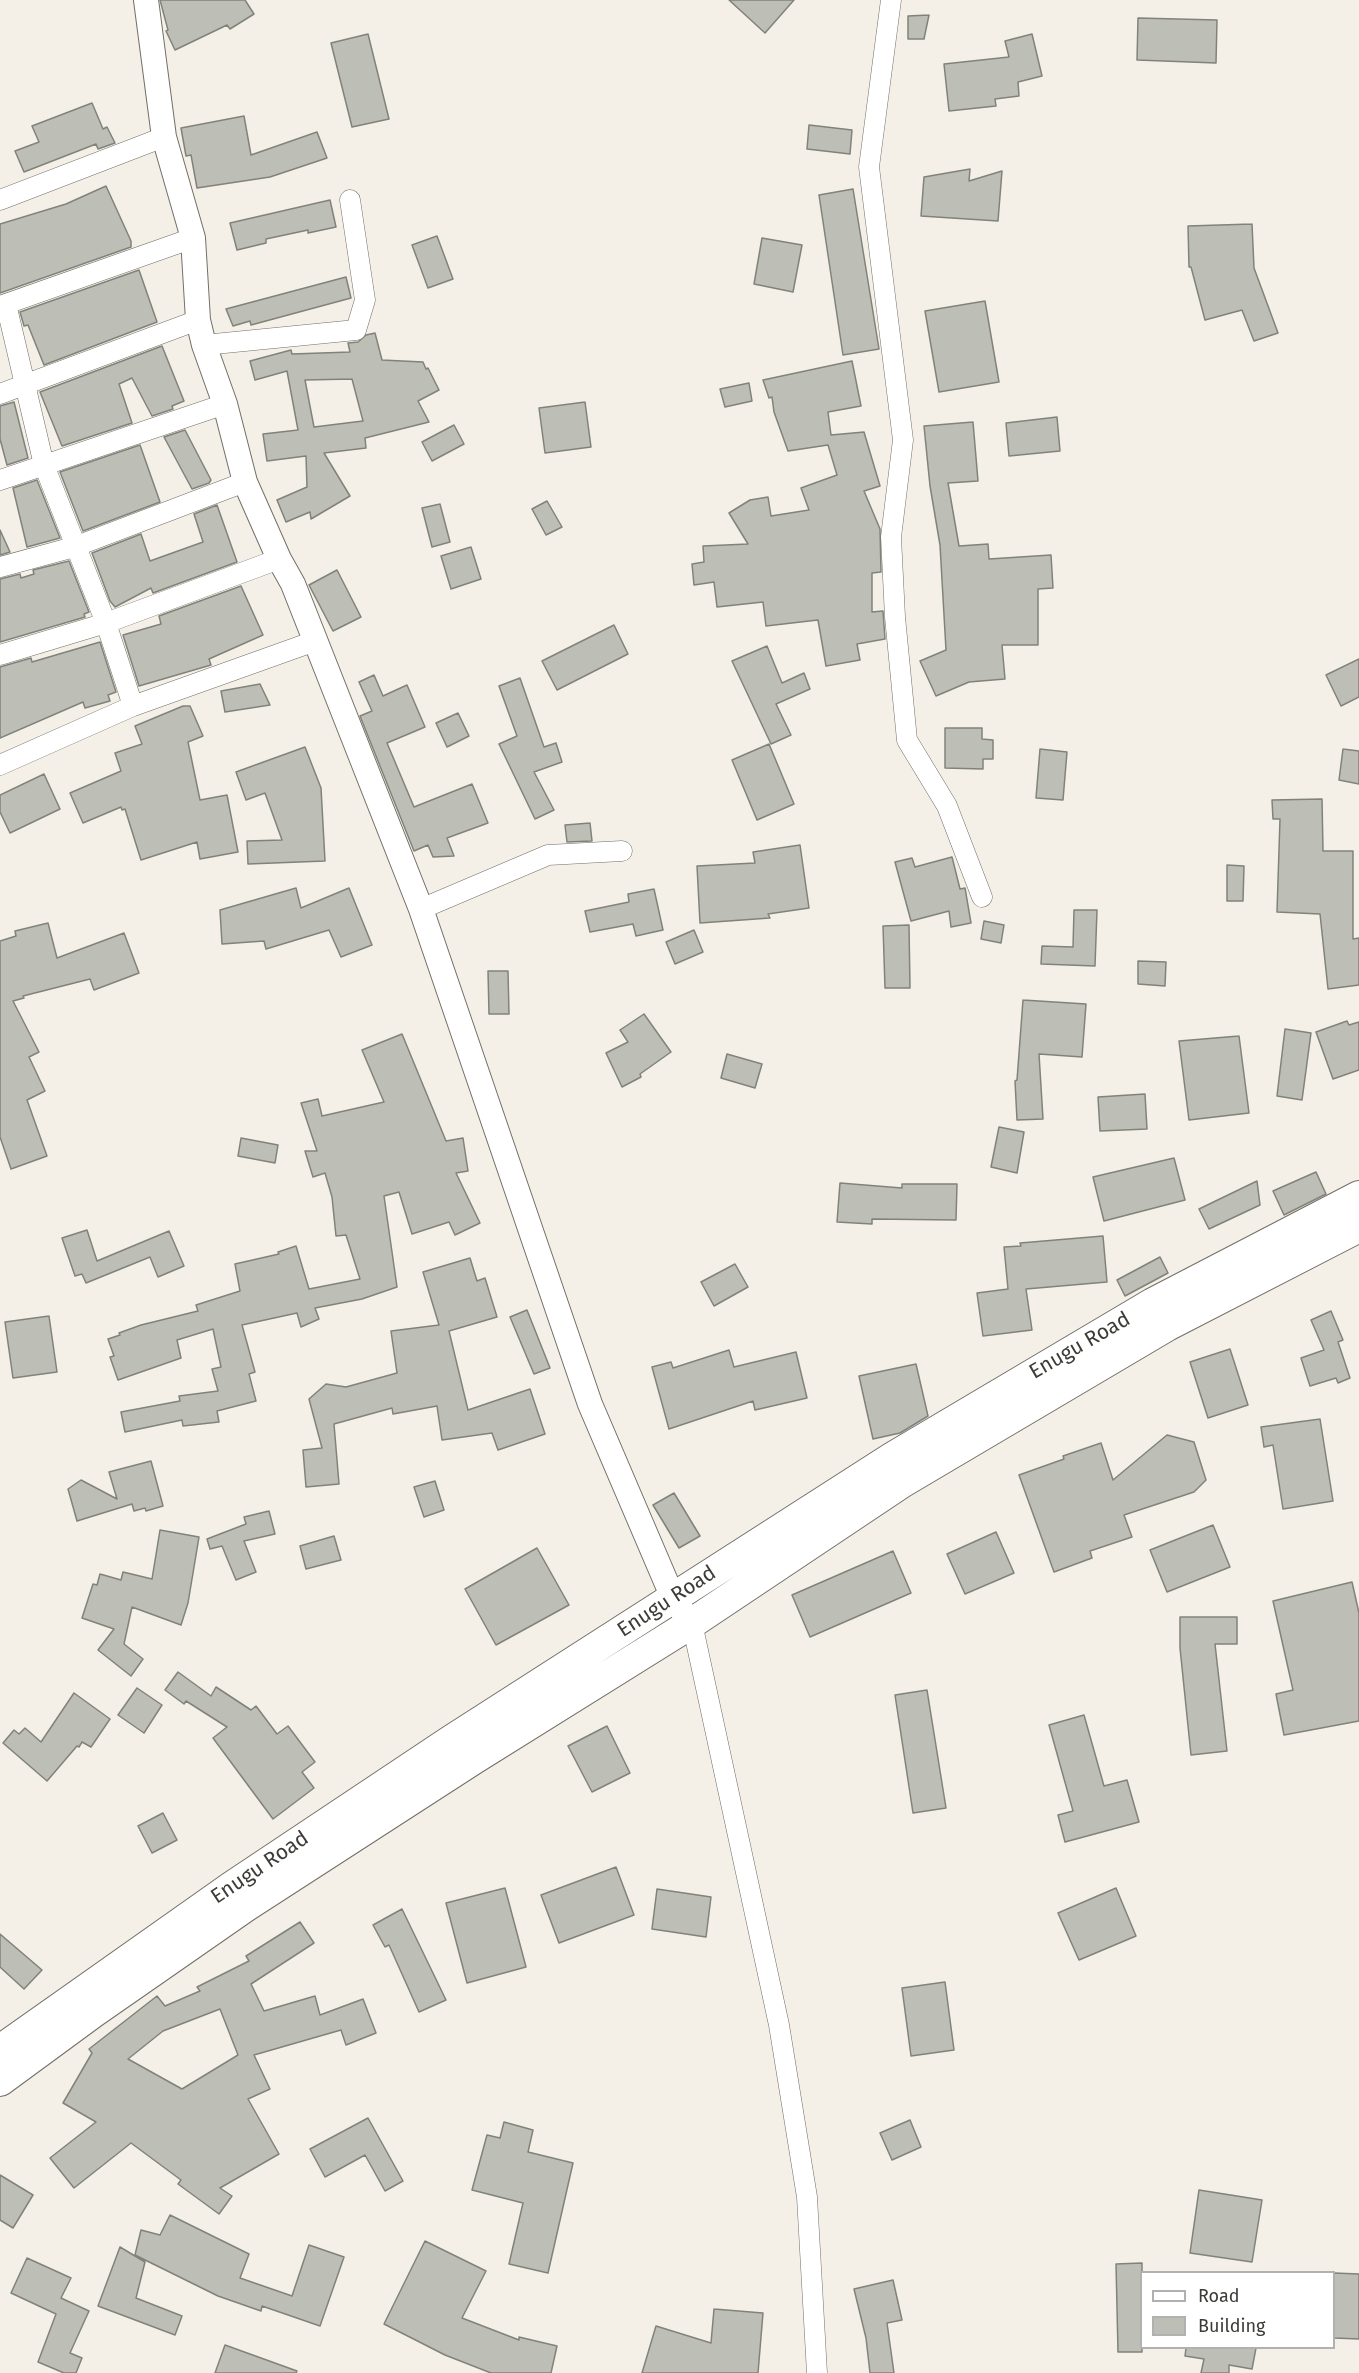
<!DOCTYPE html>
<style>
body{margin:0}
#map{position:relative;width:1359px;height:2373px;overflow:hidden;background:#f4f0e7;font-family:"Fira Sans",sans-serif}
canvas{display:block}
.legend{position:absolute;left:1140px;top:2271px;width:195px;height:78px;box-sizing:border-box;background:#fff;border:2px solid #b1b1af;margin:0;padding:8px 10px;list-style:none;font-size:18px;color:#3d3c38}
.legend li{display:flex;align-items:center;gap:12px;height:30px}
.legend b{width:30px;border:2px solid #b1b1af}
</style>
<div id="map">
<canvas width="1359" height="2373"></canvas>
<ul class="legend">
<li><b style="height:8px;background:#fff"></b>Road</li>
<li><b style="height:16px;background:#bdbfb6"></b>Building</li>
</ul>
</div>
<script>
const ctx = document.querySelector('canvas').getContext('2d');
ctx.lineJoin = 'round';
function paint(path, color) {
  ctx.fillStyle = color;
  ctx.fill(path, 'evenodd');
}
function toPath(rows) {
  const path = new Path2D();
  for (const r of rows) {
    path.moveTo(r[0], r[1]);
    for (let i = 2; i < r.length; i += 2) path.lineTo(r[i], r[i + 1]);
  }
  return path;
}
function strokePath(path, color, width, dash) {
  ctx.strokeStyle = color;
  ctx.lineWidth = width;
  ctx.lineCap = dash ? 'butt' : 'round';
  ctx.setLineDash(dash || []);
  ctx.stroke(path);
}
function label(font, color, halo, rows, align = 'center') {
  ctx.font = font + ' "Fira Sans",sans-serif';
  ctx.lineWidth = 4.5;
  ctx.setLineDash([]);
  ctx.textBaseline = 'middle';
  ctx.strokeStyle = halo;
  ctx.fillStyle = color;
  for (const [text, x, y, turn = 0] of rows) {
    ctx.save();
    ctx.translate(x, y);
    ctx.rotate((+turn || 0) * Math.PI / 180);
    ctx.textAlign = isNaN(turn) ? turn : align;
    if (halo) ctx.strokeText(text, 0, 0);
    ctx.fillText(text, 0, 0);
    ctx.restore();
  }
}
const building = toPath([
 [160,0,245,0,254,14,230,29,227,25,175,50,166,31,168,30,160,0],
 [729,0,794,0,765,33,729,0],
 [929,15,924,39,908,39,908,16,929,15],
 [1138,18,1217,20,1216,63,1137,60,1138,18],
 [368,34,389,119,352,127,331,43,368,34],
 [1032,34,1042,76,1018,82,1019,96,995,99,996,106,949,111,944,64,1009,57,1005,41,1032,34],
 [92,103,103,129,107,127,115,143,98,149,96,144,24,172,15,151,39,142,32,126,92,103],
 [244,116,251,155,317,132,327,158,270,177,197,188,191,155,186,156,181,128,244,116],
 [809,125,852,130,850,154,807,149,809,125],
 [970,169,969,181,1002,171,998,221,921,216,924,177,970,169],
 [106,186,131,241,131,247,0,293,0,224,66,204,106,186],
 [853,189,879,349,843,355,819,195,853,189],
 [330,200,336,227,308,233,308,230,266,239,266,243,237,250,230,223,330,200],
 [1252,224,1254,268,1278,333,1254,341,1242,310,1205,320,1191,267,1189,267,1188,226,1252,224],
 [437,236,453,279,428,288,412,245,437,236],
 [762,238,802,245,793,292,754,284,762,238],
 [139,270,157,322,44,365,28,325,24,326,20,312,139,270],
 [346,277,351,298,251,325,250,321,233,326,226,309,346,277],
 [985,301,999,382,939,392,925,311,985,301],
 [375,333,382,360,423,362,426,369,428,368,439,390,418,401,429,422,365,438,366,448,324,453,350,496,311,519,310,512,286,522,277,500,307,487,306,456,267,461,263,434,298,430,287,371,255,380,250,361,291,350,292,354,350,352,348,343,358,342,366,335,375,333],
 [352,379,363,421,314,427,305,380,352,379],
 [162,346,184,401,172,406,173,409,152,416,132,378,119,384,132,423,62,446,40,392,162,346],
 [852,361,861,406,828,412,831,435,864,432,880,486,864,491,880,529,881,572,872,573,872,612,883,611,885,639,857,644,860,660,826,666,818,620,766,626,763,602,717,607,714,582,694,585,692,564,704,562,703,546,748,544,729,513,750,500,768,497,771,516,809,510,801,488,837,475,828,445,788,451,774,412,772,397,769,398,763,380,852,361],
 [749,383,752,401,725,407,720,389,749,383],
 [14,402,28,458,7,465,0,439,0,406,14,402],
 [585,402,591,447,545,453,539,408,585,402],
 [1057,417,1060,451,1009,456,1006,423,1057,417],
 [973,422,978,481,948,483,959,546,988,544,989,559,1051,555,1053,588,1038,589,1038,645,1002,645,1005,679,969,682,936,696,920,661,946,650,940,545,930,486,924,426,973,422],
 [454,425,464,444,432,461,422,442,454,425],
 [185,430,211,480,209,483,192,489,164,437,185,430],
 [140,445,160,502,83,531,60,472,140,445],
 [37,480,60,538,27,547,13,488,37,480],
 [547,501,562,527,546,535,532,509,547,501],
 [440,504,450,542,432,547,422,508,440,504],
 [217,505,237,562,153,593,151,588,115,607,110,601,92,553,141,534,150,561,203,542,194,514,217,505],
 [0,530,10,552,0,555,0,530],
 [471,547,481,579,451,589,441,556,471,547],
 [69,561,89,612,84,614,85,617,0,642,0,579,20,574,21,578,34,574,33,570,69,561],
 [337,570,361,617,333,631,309,585,337,570],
 [241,586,263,635,209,659,211,665,139,686,123,635,161,624,159,616,241,586],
 [614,625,628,654,557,690,542,661,614,625],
 [100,642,116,692,108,695,110,701,85,708,83,702,0,738,0,667,31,658,32,662,100,642],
 [767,646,782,683,804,673,810,689,776,704,791,735,771,744,732,661,767,646],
 [1359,659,1359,697,1341,706,1326,675,1359,659],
 [374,675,383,696,407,685,425,727,387,743,414,807,472,784,488,823,447,838,454,856,433,857,428,845,414,851,360,716,372,711,359,682,374,675],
 [520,678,544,747,556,743,562,762,534,772,554,810,535,819,499,744,517,736,499,686,520,678],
 [260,684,270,705,225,712,221,691,260,684],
 [183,706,190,706,203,736,188,742,200,800,227,795,238,852,200,859,197,842,141,860,125,809,122,810,121,807,83,823,70,793,121,771,115,753,142,744,135,726,183,706],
 [458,713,469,736,447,747,436,723,458,713],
 [945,728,982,728,982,739,993,740,993,759,983,759,983,769,945,768,945,728],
 [769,744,794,804,757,820,732,760,769,744],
 [305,747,321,788,325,861,248,864,247,841,282,840,265,793,246,800,236,772,305,747],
 [1040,749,1067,752,1063,800,1036,798,1040,749],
 [1343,749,1359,751,1359,784,1339,780,1343,749],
 [44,774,60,809,10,833,0,812,0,795,44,774],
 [1322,799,1323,851,1353,851,1353,939,1359,938,1359,985,1328,989,1320,914,1277,912,1280,819,1273,819,1272,800,1322,799],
 [590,823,592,841,567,842,565,825,590,823],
 [800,845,809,908,768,914,770,918,700,923,697,866,755,863,753,852,800,845],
 [952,857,960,889,965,888,971,923,951,927,949,911,911,921,895,862,912,858,915,867,952,857],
 [1227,865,1244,866,1243,901,1227,901,1227,865],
 [296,888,301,908,349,888,372,945,341,957,329,930,266,949,264,941,222,944,220,910,296,888],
 [654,889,663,930,636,936,633,924,590,932,585,911,629,902,628,894,654,889],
 [1074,910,1097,910,1095,966,1041,964,1042,946,1073,947,1074,910],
 [984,921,1004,925,1001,943,981,939,984,921],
 [48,923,57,958,124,933,139,973,94,990,90,979,23,996,24,998,13,1001,39,1052,29,1057,45,1091,27,1100,47,1156,11,1169,0,1137,0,941,16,936,15,931,48,923],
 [909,925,910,988,885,988,883,926,909,925],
 [694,930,703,952,675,964,666,942,694,930],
 [1138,961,1166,962,1165,986,1138,984,1138,961],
 [488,971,508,971,509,1014,489,1014,488,971],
 [1023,1000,1086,1004,1082,1057,1039,1054,1043,1119,1017,1120,1015,1081,1017,1080,1023,1000],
 [644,1014,671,1052,640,1074,641,1077,622,1087,606,1053,628,1042,620,1030,644,1014],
 [1347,1021,1349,1025,1359,1022,1359,1070,1333,1079,1316,1032,1347,1021],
 [1285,1029,1311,1033,1302,1100,1277,1096,1285,1029],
 [402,1034,446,1141,463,1138,468,1171,456,1173,480,1223,455,1235,449,1222,412,1234,399,1192,384,1196,397,1287,362,1299,315,1308,319,1319,301,1327,297,1313,242,1325,255,1372,249,1374,256,1401,217,1411,219,1422,183,1426,182,1420,125,1432,121,1412,180,1401,179,1396,218,1391,212,1369,221,1367,213,1329,177,1340,181,1358,118,1380,110,1357,114,1356,108,1339,120,1335,119,1333,141,1325,198,1311,196,1305,240,1291,235,1264,279,1254,278,1252,296,1246,309,1289,360,1279,346,1235,336,1236,332,1197,325,1173,313,1177,305,1151,317,1151,301,1103,318,1099,322,1116,384,1102,362,1050,402,1034],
 [1239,1036,1249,1113,1189,1120,1179,1041,1239,1036],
 [727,1054,762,1064,755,1088,721,1078,727,1054],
 [1145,1094,1147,1129,1100,1131,1098,1097,1145,1094],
 [999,1127,1024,1132,1017,1173,991,1167,999,1127],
 [241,1138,278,1145,275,1163,238,1156,241,1138],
 [1174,1158,1185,1200,1104,1221,1093,1177,1174,1158],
 [1316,1172,1326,1194,1284,1215,1273,1191,1316,1172],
 [1257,1181,1260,1205,1209,1229,1199,1209,1257,1181],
 [840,1183,902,1188,902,1184,957,1184,956,1220,872,1219,872,1224,837,1222,840,1183],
 [87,1230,97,1261,169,1231,184,1266,158,1277,150,1257,86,1283,82,1274,75,1276,62,1238,87,1230],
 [1103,1236,1107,1282,1026,1289,1032,1330,983,1336,977,1293,1008,1289,1004,1247,1021,1246,1020,1243,1103,1236],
 [1160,1257,1168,1273,1125,1296,1117,1280,1160,1257],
 [470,1258,477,1281,485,1278,497,1317,449,1331,468,1410,530,1389,545,1434,498,1450,492,1433,442,1440,437,1406,393,1414,392,1408,334,1424,339,1484,306,1487,303,1450,322,1448,309,1399,326,1384,346,1387,397,1373,391,1331,439,1325,423,1272,470,1258],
 [735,1264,748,1287,714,1306,701,1282,735,1264],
 [527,1310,550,1368,534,1374,510,1317,527,1310],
 [1331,1311,1343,1340,1338,1342,1350,1378,1338,1383,1336,1378,1310,1386,1301,1358,1324,1350,1311,1320,1331,1311],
 [49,1316,57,1372,13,1378,5,1322,49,1316],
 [1230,1349,1248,1405,1208,1418,1190,1362,1230,1349],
 [729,1350,734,1367,796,1352,807,1398,755,1410,753,1401,669,1429,652,1367,671,1362,673,1368,729,1350],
 [916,1364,928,1416,900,1433,873,1439,859,1376,916,1364],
 [1320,1419,1333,1501,1283,1509,1273,1445,1264,1447,1261,1427,1320,1419],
 [1167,1435,1194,1442,1206,1480,1194,1492,1124,1515,1132,1537,1090,1551,1092,1558,1054,1572,1019,1475,1064,1459,1063,1456,1101,1443,1113,1480,1167,1435],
 [151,1461,163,1506,146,1511,145,1508,134,1511,132,1504,77,1521,68,1489,81,1480,117,1499,109,1472,151,1461],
 [435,1481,444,1510,424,1517,414,1487,435,1481],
 [674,1493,700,1536,679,1548,653,1505,674,1493],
 [269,1511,275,1534,244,1541,256,1572,236,1580,222,1546,210,1549,207,1539,246,1524,244,1517,269,1511],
 [1213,1525,1230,1567,1167,1592,1150,1550,1213,1525],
 [160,1530,199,1537,188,1603,181,1625,132,1607,124,1644,143,1659,131,1676,98,1650,114,1629,82,1618,93,1584,97,1585,100,1574,121,1580,123,1572,152,1579,160,1530],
 [996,1532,1014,1573,965,1594,947,1554,996,1532],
 [334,1536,341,1560,306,1569,300,1546,334,1536],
 [537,1548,569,1605,496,1645,465,1589,537,1548],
 [893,1551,911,1593,810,1637,792,1595,893,1551],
 [1352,1582,1359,1613,1359,1721,1284,1735,1276,1694,1293,1690,1273,1601,1352,1582],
 [1180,1617,1237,1617,1237,1644,1215,1644,1227,1751,1191,1755,1180,1648,1180,1617],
 [178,1672,211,1696,216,1687,251,1710,256,1706,277,1734,288,1726,315,1762,302,1772,314,1788,273,1819,213,1738,227,1727,186,1701,184,1704,165,1690,178,1672],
 [137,1688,162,1705,144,1733,118,1715,137,1688],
 [927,1690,946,1808,913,1813,895,1695,927,1690],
 [74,1693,110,1719,91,1747,82,1742,79,1747,77,1746,47,1781,3,1743,14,1730,19,1734,25,1728,41,1742,74,1693],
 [1084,1715,1104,1786,1127,1780,1139,1822,1065,1842,1058,1815,1073,1811,1049,1725,1084,1715],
 [607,1726,630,1773,592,1792,568,1746,607,1726],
 [163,1813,177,1840,152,1853,138,1826,163,1813],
 [616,1867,634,1915,559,1943,541,1895,616,1867],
 [505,1888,526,1967,467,1983,446,1903,505,1888],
 [1116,1888,1136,1936,1079,1960,1058,1913,1116,1888],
 [657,1889,711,1897,706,1937,652,1929,657,1889],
 [402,1909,446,2000,419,2012,389,1945,385,1947,373,1925,402,1909],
 [300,1922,314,1943,251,1984,264,2011,315,1996,320,2015,363,1999,376,2033,346,2045,341,2030,254,2055,270,2089,248,2099,279,2154,220,2188,232,2196,219,2214,178,2184,181,2180,131,2143,74,2188,50,2158,96,2122,63,2103,92,2053,89,2049,157,1996,165,2006,200,1991,197,1987,249,1961,246,1956,300,1922],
 [220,2009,238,2055,182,2089,128,2059,163,2031,220,2009],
 [0,1934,42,1970,24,1989,0,1967,0,1934],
 [945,1982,954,2050,911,2056,902,1988,945,1982],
 [368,2118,403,2181,385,2191,365,2155,325,2177,310,2149,368,2118],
 [910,2120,921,2147,892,2160,880,2133,910,2120],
 [504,2122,533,2130,528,2152,573,2163,548,2273,509,2264,523,2203,472,2190,487,2135,500,2138,504,2122],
 [0,2175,33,2195,13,2228,0,2220,0,2175],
 [1199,2190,1262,2200,1252,2262,1190,2253,1199,2190],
 [170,2215,249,2254,240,2278,292,2296,309,2245,344,2257,320,2326,262,2306,261,2311,218,2296,135,2255,141,2230,160,2235,170,2215],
 [425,2241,486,2271,462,2318,519,2340,519,2337,557,2346,551,2373,491,2373,445,2355,384,2324,425,2241],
 [120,2247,145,2262,136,2298,182,2316,175,2335,98,2306,120,2247],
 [27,2258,71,2278,61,2298,89,2311,70,2353,82,2358,76,2373,64,2373,38,2362,56,2314,11,2293,27,2258],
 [1142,2263,1142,2352,1118,2352,1116,2264,1142,2263],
 [1334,2273,1359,2274,1359,2339,1334,2338,1334,2273],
 [893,2280,902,2320,887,2323,894,2373,870,2373,866,2338,854,2289,893,2280],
 [714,2309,763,2313,758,2373,642,2373,656,2326,711,2343,714,2309],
 [225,2345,297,2371,296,2373,215,2373,225,2345],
 [1186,2348,1256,2348,1252,2369,1229,2365,1229,2373,1201,2373,1204,2359,1185,2356,1186,2348]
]);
paint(building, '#bdbfb6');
strokePath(building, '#81837a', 1.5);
const minor = toPath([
 [891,0,869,167,903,440,891,537,895,617,907,740,947,806,982,897],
 [0,200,164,137],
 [6,304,44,465,106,623,133,706],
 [0,306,193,238],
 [204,345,356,330,365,300,350,200],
 [0,394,198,320],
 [0,480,225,404],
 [0,567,74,547,245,482],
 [0,655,106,623,279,559],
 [0,765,133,706,315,641],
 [421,909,548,855,622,851],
 [692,1623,779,2025,807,2197,817,2373]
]);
const tertiary = toPath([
 [146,0,164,137,193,238,198,320,204,345,225,404,245,482,279,559,293,584,421,909,590,1404,673,1598,683,1612]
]);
const primary = toPath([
 [0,2050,231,1887,450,1741,893,1457,1153,1303,1359,1196],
 [0,2081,94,2012,245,1907,474,1759,692,1623,903,1482,1167,1326,1359,1227]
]);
strokePath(minor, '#736f67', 21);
strokePath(tertiary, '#736f67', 26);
strokePath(primary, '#736f67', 32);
strokePath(minor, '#fff', 20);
strokePath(tertiary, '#fff', 24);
strokePath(primary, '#fff', 30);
label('21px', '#3d3c38', '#fff', [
 ["Enugu Road",1080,1346,-30],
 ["Enugu Road",667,1602,-33],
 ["Enugu Road",260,1868,-34]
]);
</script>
